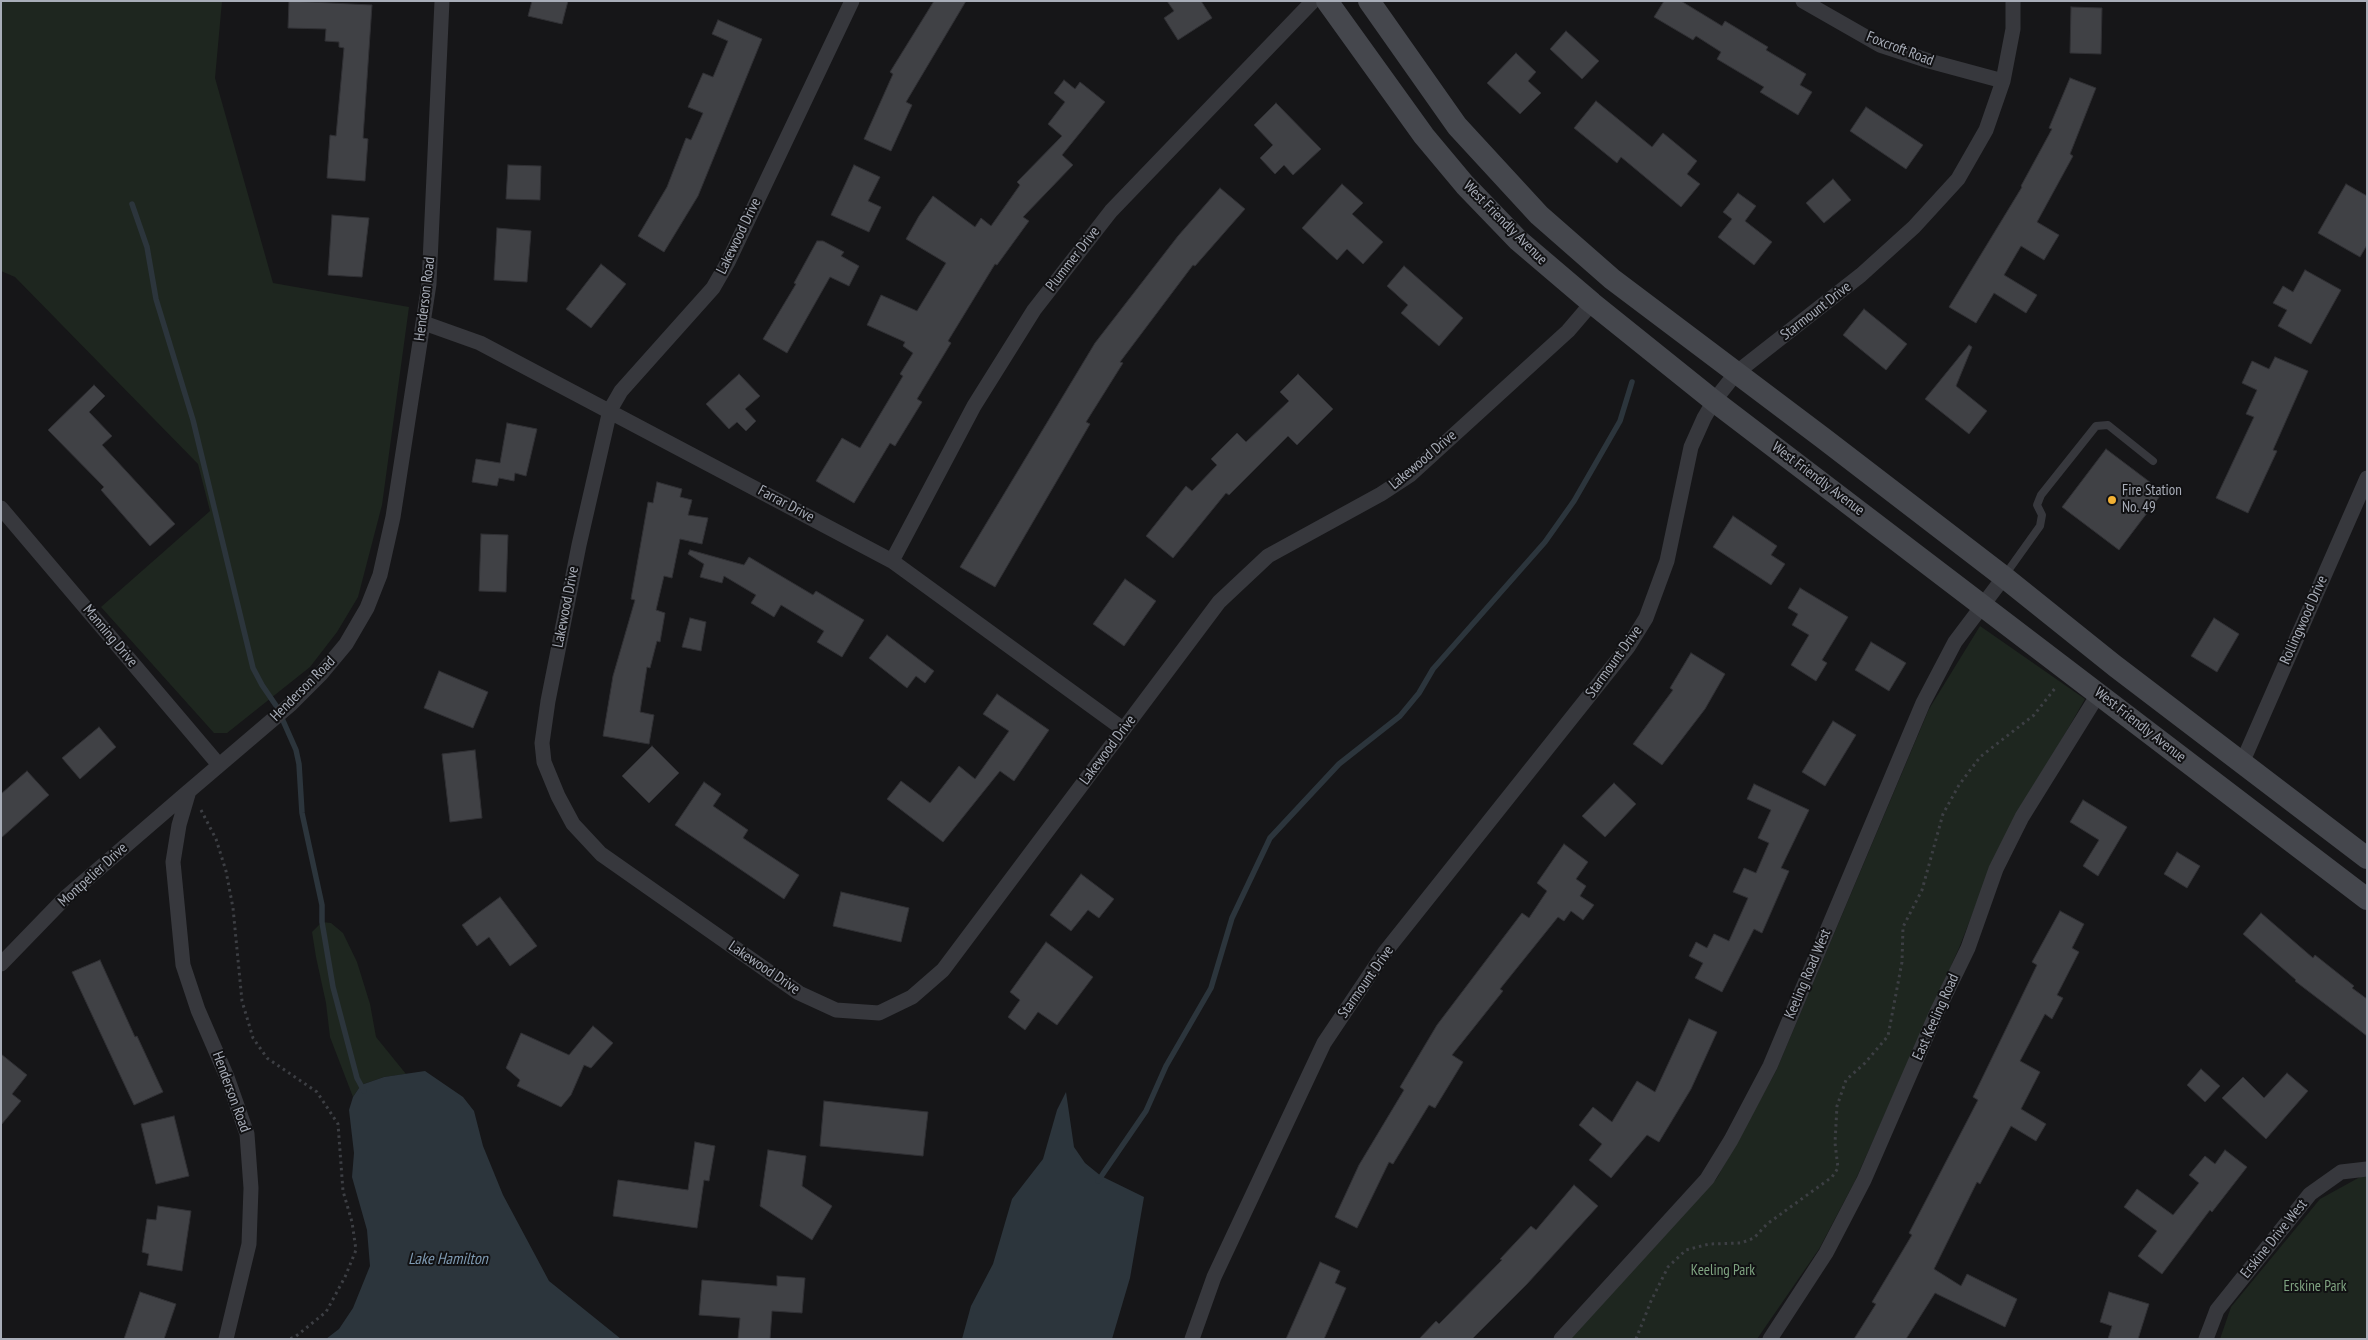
<!DOCTYPE html>
<style>
body{margin:0}
#map{position:relative;width:2368px;height:1340px;overflow:hidden;background:#161618;font-family:"PT Sans Narrow",sans-serif}
canvas{display:block}
.frame{position:absolute;inset:0;border:2px solid #a8adb8;pointer-events:none}
</style>
<div id="map">
<canvas width="2368" height="1340"></canvas>
<div class="frame"></div>
</div>
<script>
const ctx = document.querySelector('canvas').getContext('2d');
ctx.lineJoin = 'round';
function paint(path, color) {
  ctx.fillStyle = color;
  ctx.fill(path, 'evenodd');
}
function toPath(rows) {
  const path = new Path2D();
  for (const r of rows) {
    path.moveTo(r[0], r[1]);
    for (let i = 2; i < r.length; i += 2) path.lineTo(r[i], r[i + 1]);
  }
  return path;
}
function strokePath(path, color, width, dash) {
  ctx.strokeStyle = color;
  ctx.lineWidth = width;
  ctx.lineCap = dash ? 'butt' : 'round';
  ctx.setLineDash(dash || []);
  ctx.stroke(path);
}
function label(font, color, halo, rows, align = 'center') {
  ctx.font = font + ' "PT Sans Narrow",sans-serif';
  ctx.lineWidth = 4;
  ctx.setLineDash([]);
  ctx.textBaseline = 'middle';
  ctx.strokeStyle = halo;
  ctx.fillStyle = color;
  for (const [text, x, y, turn = 0] of rows) {
    ctx.save();
    ctx.translate(x, y);
    ctx.rotate((+turn || 0) * Math.PI / 180);
    ctx.textAlign = isNaN(turn) ? turn : align;
    if (halo) ctx.strokeText(text, 0, 0);
    ctx.fillText(text, 0, 0);
    ctx.restore();
  }
}
paint(toPath([
 [1,1,222,1,215,78,273,283,409,307,382,505,358,597,337,632,310,667,227,733,214,733,101,607,210,511,198,464,15,277,1,271],
 [1980,626,2085,699,1996,854,1959,948,1855,1181,1819,1249,1757,1339,1569,1339,1717,1178,1776,1071,1929,709],
 [322,922,331,923,343,933,357,962,370,1004,376,1037,406,1074,384,1077,361,1085,353,1097,330,1037,326,1003,316,957,312,932],
 [2360,1177,2367,1177,2367,1339,2220,1339,2231,1307,2320,1199]
]), '#1e261f');
paint(toPath([
 [425,1071,463,1097,474,1111,483,1146,503,1195,549,1281,621,1339,326,1339,339,1329,353,1308,370,1266,367,1230,352,1177,354,1153,349,1110,353,1097,361,1085,384,1077],
 [1066,1092,1074,1147,1085,1163,1101,1176,1144,1197,1130,1278,1112,1339,962,1339,971,1306,993,1264,1012,1199,1043,1159,1057,1110]
]), '#2c353c');
strokePath(toPath([
 [132,204,147,247,156,299,193,420,253,668,262,685,277,707,296,750,299,764,302,813,322,905,322,922,333,987,357,1078,364,1091],
 [1098,1181,1146,1111,1166,1066,1211,988,1232,918,1270,838,1339,764,1400,716,1419,693,1433,669,1545,542,1574,501,1620,421,1632,382]
]), '#2c353c', 5.5);
const building = toPath([
 [289,1,372,5,363,138,368,139,365,181,327,178,330,135,336,136,344,48,339,47,339,42,325,41,326,29,288,28,289,1],
 [532,1,568,1,562,24,528,16,532,1],
 [934,1,966,1,906,102,912,105,891,151,864,139,893,74,890,72,934,1],
 [1167,1,1201,1,1212,18,1178,40,1164,18,1174,11,1167,1],
 [1664,1,1681,1,1722,26,1725,21,1768,47,1766,50,1806,74,1800,85,1812,92,1798,115,1760,92,1764,87,1717,59,1721,52,1696,36,1693,40,1654,17,1664,1],
 [2071,7,2102,8,2101,54,2070,53,2071,7],
 [718,20,762,39,698,196,664,252,638,236,667,187,686,138,691,140,703,113,688,107,703,73,713,77,728,41,712,34,718,20],
 [1566,31,1599,61,1582,79,1550,49,1566,31],
 [1516,53,1536,72,1528,81,1541,93,1520,114,1487,83,1516,53],
 [2070,78,2096,88,2070,154,2073,156,2037,222,2059,235,2044,260,2021,246,2004,275,2037,295,2026,313,1994,293,1976,323,1949,307,2022,187,2021,186,2052,129,2049,128,2070,78],
 [1064,80,1075,89,1080,82,1105,102,1062,155,1073,165,1023,217,1029,221,997,265,995,264,948,341,951,343,917,399,922,402,895,446,890,443,854,503,816,481,842,438,860,448,903,376,900,374,913,353,903,346,905,342,867,325,881,295,917,311,946,263,906,239,919,216,933,196,975,227,981,218,991,226,1020,185,1017,182,1062,136,1048,124,1065,102,1054,93,1064,80],
 [1596,101,1652,147,1663,133,1697,161,1687,174,1700,184,1681,207,1621,157,1617,163,1574,128,1596,101],
 [1276,103,1321,149,1293,175,1284,165,1275,174,1260,158,1273,145,1254,125,1276,103],
 [1866,107,1923,145,1906,169,1850,131,1866,107],
 [508,165,541,166,540,200,506,199,508,165],
 [854,165,880,177,868,201,881,207,869,232,831,215,854,165],
 [1833,179,1851,200,1824,223,1806,203,1833,179],
 [1342,184,1363,203,1352,214,1383,242,1363,264,1347,249,1337,260,1302,228,1342,184],
 [2346,184,2367,196,2367,245,2360,257,2318,233,2346,184],
 [1220,188,1245,209,1195,266,1193,265,1120,362,1123,363,1086,422,1090,424,995,587,960,567,1095,343,1178,236,1220,188],
 [1738,193,1756,206,1745,221,1772,242,1754,265,1718,237,1732,219,1723,212,1738,193],
 [332,215,369,218,362,277,328,275,332,215],
 [497,228,531,231,527,282,494,280,497,228],
 [817,241,823,241,844,252,841,256,859,266,849,286,830,277,787,353,763,339,796,284,794,283,817,241],
 [601,264,626,284,591,328,566,309,601,264],
 [1404,266,1463,318,1439,346,1401,313,1408,305,1387,286,1404,266],
 [2305,270,2341,290,2311,344,2278,326,2287,310,2273,303,2283,286,2293,292,2305,270],
 [1864,309,1907,344,1886,370,1843,335,1864,309],
 [1969,345,1972,347,1956,386,1987,411,1969,434,1925,399,1969,345],
 [2275,357,2308,371,2273,450,2277,451,2248,513,2216,498,2254,417,2246,414,2257,390,2242,383,2252,361,2269,369,2275,357],
 [739,374,760,396,745,409,756,421,746,431,737,422,729,429,706,404,739,374],
 [1298,374,1333,409,1297,445,1288,436,1229,495,1226,493,1173,558,1146,536,1186,486,1192,491,1217,465,1211,459,1237,433,1246,442,1289,401,1280,392,1298,374],
 [94,385,105,396,89,412,112,436,102,445,175,524,150,546,101,490,104,487,48,430,94,385],
 [507,423,537,429,526,476,515,473,514,481,499,478,497,486,472,482,476,459,500,463,507,423],
 [2106,449,2163,492,2119,550,2062,507,2106,449],
 [657,482,682,489,680,497,692,500,688,515,708,518,702,544,680,539,672,578,664,576,656,610,665,613,660,642,657,641,650,668,647,667,640,712,654,715,649,744,603,736,613,676,635,600,631,599,648,502,653,503,657,482],
 [1733,516,1777,546,1771,555,1785,564,1771,585,1713,547,1733,516],
 [481,534,508,535,506,592,479,591,481,534],
 [690,550,744,565,749,557,813,595,816,591,864,620,842,657,817,642,824,631,781,605,774,617,751,603,756,595,724,576,722,583,700,577,704,564,688,554,690,550],
 [1125,579,1156,601,1124,646,1093,624,1125,579],
 [1800,588,1848,617,1822,660,1827,663,1816,681,1791,665,1809,635,1792,625,1798,614,1788,608,1800,588],
 [690,618,706,622,701,651,682,647,690,618],
 [2214,618,2239,634,2217,672,2191,656,2214,618],
 [887,635,934,671,925,683,916,676,907,688,869,658,887,635],
 [1871,642,1906,663,1889,691,1855,670,1871,642],
 [1691,653,1725,674,1705,709,1662,765,1633,744,1673,690,1670,688,1691,653],
 [439,671,488,692,473,728,424,708,439,671],
 [997,694,1049,730,1014,781,1000,771,943,842,887,799,901,781,930,803,959,766,975,779,1009,731,983,714,997,694],
 [1833,721,1856,735,1825,786,1802,772,1833,721],
 [99,727,116,747,80,779,62,758,99,727],
 [652,746,679,773,649,803,622,776,652,746],
 [475,750,482,818,450,822,442,754,475,750],
 [27,771,49,795,1,838,1,794,27,771],
 [704,782,721,794,713,806,748,830,743,838,799,875,784,899,675,825,704,782],
 [1614,783,1636,804,1605,837,1582,816,1614,783],
 [1754,784,1809,810,1781,868,1789,871,1762,933,1754,929,1722,992,1695,978,1703,963,1689,956,1696,942,1707,948,1714,934,1729,941,1748,898,1733,892,1744,868,1756,873,1769,843,1758,838,1771,810,1747,799,1754,784],
 [2083,800,2127,827,2098,876,2083,866,2099,840,2070,822,2083,800],
 [1564,844,1588,862,1576,879,1586,886,1580,896,1594,905,1583,920,1571,911,1564,921,1558,917,1500,989,1503,991,1452,1055,1463,1062,1435,1108,1429,1105,1393,1164,1389,1162,1357,1228,1335,1217,1359,1165,1404,1090,1400,1087,1437,1025,1522,913,1529,918,1547,891,1537,883,1564,844],
 [2177,852,2200,866,2187,888,2164,874,2177,852],
 [1081,874,1114,899,1099,918,1088,910,1071,931,1050,915,1081,874],
 [841,892,909,908,901,942,833,926,841,892],
 [500,897,537,946,510,966,489,937,477,946,462,925,500,897],
 [2060,911,2084,924,2072,948,2079,952,2057,995,2063,998,2052,1019,2045,1014,2020,1061,2040,1072,2021,1109,2046,1124,2036,1141,2011,1126,1980,1184,1977,1182,1934,1269,1961,1286,1967,1274,2017,1299,2005,1327,1935,1293,1906,1339,1854,1339,1876,1304,1872,1302,1912,1235,1909,1233,1978,1100,1973,1097,2037,965,2032,962,2060,911],
 [2261,913,2313,958,2315,955,2354,986,2352,988,2367,999,2367,1036,2295,981,2296,980,2243,934,2261,913],
 [1046,942,1093,977,1057,1025,1038,1012,1025,1030,1008,1017,1020,1000,1010,992,1046,942],
 [100,960,135,1037,137,1036,163,1092,134,1105,72,972,100,960],
 [1689,1019,1717,1032,1691,1089,1659,1142,1647,1135,1611,1178,1589,1160,1602,1144,1579,1125,1593,1107,1612,1122,1637,1081,1655,1092,1689,1019],
 [593,1026,613,1043,591,1068,584,1065,571,1095,561,1107,517,1086,520,1080,506,1068,521,1033,569,1055,593,1026],
 [1,1054,27,1075,12,1094,21,1101,1,1125,1,1054],
 [2201,1069,2220,1086,2205,1102,2187,1085,2201,1069],
 [2287,1073,2308,1091,2266,1139,2222,1098,2243,1077,2264,1098,2287,1073],
 [824,1101,928,1112,923,1156,820,1146,824,1101],
 [174,1116,189,1176,156,1184,141,1124,174,1116],
 [695,1142,715,1146,709,1181,704,1180,697,1228,613,1216,618,1180,688,1190,695,1142],
 [768,1150,806,1156,802,1186,832,1206,812,1240,760,1206,768,1150],
 [2225,1150,2247,1167,2212,1212,2210,1210,2162,1274,2138,1256,2157,1231,2124,1207,2137,1189,2173,1215,2199,1183,2189,1175,2205,1156,2215,1164,2225,1150],
 [1574,1185,1598,1206,1527,1284,1472,1339,1419,1339,1436,1321,1439,1324,1502,1260,1500,1259,1531,1226,1536,1230,1574,1185],
 [158,1206,191,1211,182,1271,147,1265,149,1254,142,1252,147,1219,156,1220,158,1206],
 [1320,1262,1340,1271,1335,1283,1346,1288,1324,1339,1286,1339,1320,1262],
 [777,1276,805,1278,802,1313,772,1311,770,1339,738,1339,740,1318,699,1315,702,1280,777,1286,777,1276],
 [140,1292,176,1304,164,1339,124,1339,140,1292],
 [2109,1292,2149,1304,2138,1339,2108,1339,2112,1326,2100,1322,2109,1292]
]);
paint(building, '#404145');
strokePath(building, '#303034', 1);
strokePath(toPath([
 [201,810,216,839,226,871,233,908,242,1001,253,1038,267,1058,317,1092,338,1124,343,1191,352,1222,356,1250,345,1277,326,1312,295,1337,289,1339],
 [1636,1339,1651,1301,1668,1267,1686,1250,1709,1244,1741,1243,1754,1238,1767,1224,1832,1177,1838,1168,1835,1143,1837,1106,1846,1080,1865,1063,1888,1036,1902,962,1903,927,1922,890,1943,814,1959,785,1980,757,2034,715,2056,687]
]), '#3d3f44', 3, [2.5, 4]);
strokePath(toPath([
 [2005,575,2040,526,2042,515,2037,505,2041,495,2096,426,2108,425,2153,461]
]), '#37383d', 8);
strokePath(toPath([
 [852,1,728,262,713,288,621,391,610,410,579,545,548,701,542,743,544,762,558,796,573,824,601,854,799,993,836,1010,879,1013,912,997,943,970,1219,602,1268,556,1381,494,1410,475,1568,331,1592,303],
 [1803,1,1880,45,1929,61,2003,81],
 [424,323,480,343,892,561,1123,729],
 [1,508,219,765],
 [892,561,974,406,1034,310,1111,211,1313,1],
 [2242,763,2367,478],
 [1,964,65,898,189,791],
 [226,1339,249,1244,251,1188,247,1134,227,1077,198,1010,183,965,173,862,179,825,189,791,291,704,321,674,346,644,367,608,380,575,393,517,429,284,442,1],
 [1192,1339,1214,1277,1324,1043,1385,952,1628,647,1646,618,1667,561,1691,447,1704,418,1714,401,1736,373,1861,275,1914,227,1958,179,1986,130,2003,81,2013,29,2013,1],
 [1561,1339,1707,1179,1731,1140,1770,1066,1923,703,1955,642,2004,577],
 [1770,1339,1826,1253,1864,1180,1937,1012,1968,948,1996,869,2022,817,2099,693],
 [2206,1339,2217,1310,2310,1194,2341,1172,2367,1169]
]), '#37383d', 15);
strokePath(toPath([
 [1327,1,1424,136,1465,185,1518,240,1592,303,1714,401,2367,899],
 [1369,1,1457,126,1539,215,1612,279,1823,438,2004,577,2115,666,2367,858]
]), '#45474d', 22);
for (const [x, y, r, color] of [
 [2112,500,5,"#f2b134"]
]) {
  const dot = new Path2D();
  dot.arc(x, y, r, 0, 2 * Math.PI);
  ctx.fillStyle = color;
  ctx.fill(dot);
  strokePath(dot, '#111113', 2);
}
label('15px', '#a8adb8', '#111113', [
 ["Foxcroft Road",1900,49,21],
 ["West Friendly Avenue",1505,223,45],
 ["Lakewood Drive",739,236,-64],
 ["Plummer Drive",1073,259,-52],
 ["Henderson Road",425,299,-83],
 ["Starmount Drive",1816,311,-38],
 ["Lakewood Drive",1423,460,-40],
 ["West Friendly Avenue",1818,479,37],
 ["Farrar Drive",786,504,28],
 ["Lakewood Drive",566,607,-79],
 ["Rollingwood Drive",2304,620,-66],
 ["Manning Drive",110,636,50],
 ["Starmount Drive",1614,662,-54],
 ["Henderson Road",303,689,-45],
 ["West Friendly Avenue",2140,725,38],
 ["Lakewood Drive",1108,750,-53],
 ["Montpelier Drive",93,875,-42],
 ["Lakewood Drive",764,968,34],
 ["Keeling Road West",1808,974,-67],
 ["Starmount Drive",1366,982,-55],
 ["East Keeling Road",1936,1017,-66],
 ["Henderson Road",231,1092,70],
 ["Erskine Drive West",2274,1239,-51]
]);
label('15px', '#a8adb8', '#111113', [
 ["Fire Station",2122,491],
 ["No. 49",2122,508]
], 'left');
label('15px', '#7fa381', '#111113', [
 ["Keeling Park",1723,1271],
 ["Erskine Park",2315,1287]
]);
label('italic 16px', '#7f9bb3', '#111113', [
 ["Lake Hamilton",448,1259]
]);
</script>
